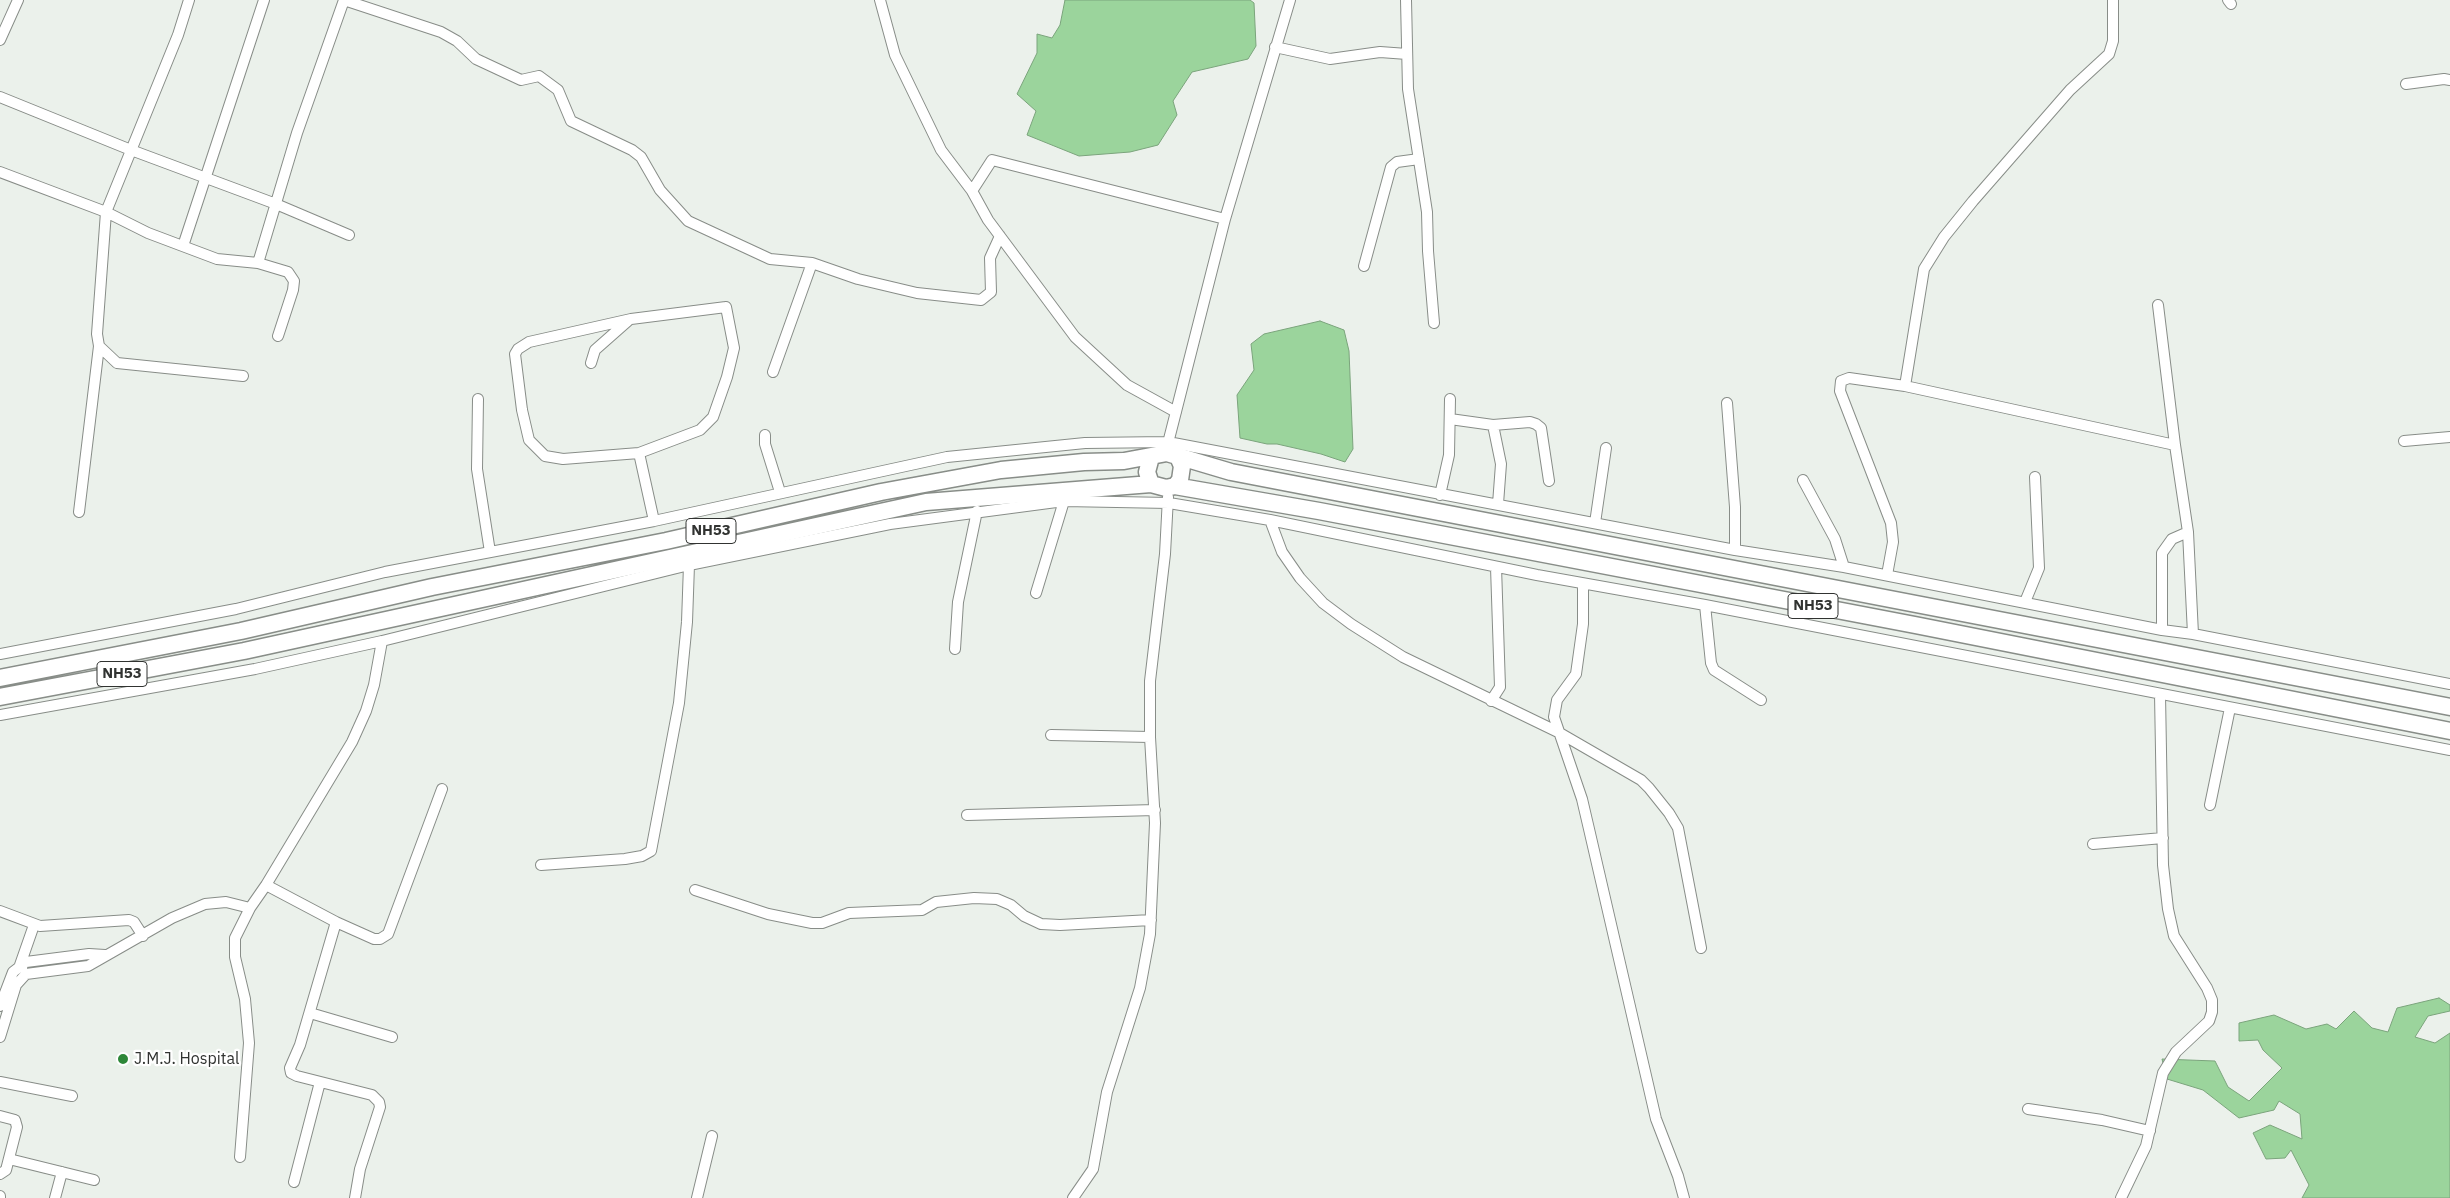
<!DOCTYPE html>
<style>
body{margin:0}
canvas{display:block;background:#ebf1eb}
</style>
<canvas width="2450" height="1198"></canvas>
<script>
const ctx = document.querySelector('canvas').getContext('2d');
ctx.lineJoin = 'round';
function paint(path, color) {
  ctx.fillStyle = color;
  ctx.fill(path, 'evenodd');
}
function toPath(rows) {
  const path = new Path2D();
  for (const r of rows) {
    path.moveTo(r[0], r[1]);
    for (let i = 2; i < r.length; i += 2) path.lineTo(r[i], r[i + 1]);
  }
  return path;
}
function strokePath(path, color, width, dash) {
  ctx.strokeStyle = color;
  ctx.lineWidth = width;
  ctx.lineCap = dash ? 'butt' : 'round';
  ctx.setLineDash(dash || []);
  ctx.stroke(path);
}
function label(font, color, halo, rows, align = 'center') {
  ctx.font = font + ' "IBM Plex Sans",sans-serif';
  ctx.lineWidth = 4.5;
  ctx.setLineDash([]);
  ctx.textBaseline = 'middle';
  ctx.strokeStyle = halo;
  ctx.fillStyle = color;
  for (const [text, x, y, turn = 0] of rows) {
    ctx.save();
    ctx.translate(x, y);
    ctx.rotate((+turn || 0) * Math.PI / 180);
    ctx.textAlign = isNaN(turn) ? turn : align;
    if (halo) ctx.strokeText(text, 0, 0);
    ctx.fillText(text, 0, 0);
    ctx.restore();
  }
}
const water = toPath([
 [1065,0,1250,0,1254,3,1256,46,1248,59,1192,72,1173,101,1177,115,1158,145,1130,152,1079,156,1027,135,1036,111,1017,94,1037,53,1037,34,1052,38,1060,25,1065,0],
 [1320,321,1344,330,1349,351,1353,449,1345,462,1321,454,1277,444,1267,444,1240,438,1237,395,1254,370,1251,344,1264,334,1320,321],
 [2439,998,2450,1005,2450,1011,2428,1016,2415,1037,2435,1043,2450,1033,2450,1198,2302,1198,2309,1185,2291,1150,2285,1158,2266,1159,2253,1133,2270,1125,2302,1139,2300,1114,2279,1101,2274,1110,2239,1118,2203,1090,2167,1079,2162,1059,2215,1061,2228,1087,2249,1101,2282,1068,2263,1050,2258,1040,2239,1041,2239,1023,2274,1015,2306,1029,2327,1024,2336,1029,2354,1011,2372,1028,2388,1032,2397,1008,2439,998]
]);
paint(water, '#9bd49c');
strokePath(water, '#7ba47c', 1);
const minor = toPath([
 [189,0,178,35,106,212,97,334,99,346,117,363,243,376],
 [344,0,441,32,457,41,476,59,521,80,539,76,558,90,571,121,632,150,641,157,660,190,688,221,770,259,812,263,858,279,917,293,981,300,991,292,990,258,1000,236],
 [880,0,895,55,941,150,972,191,988,220,1075,337,1127,385,1176,412],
 [1406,0,1408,89,1427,212,1428,251,1434,323],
 [2113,0,2113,41,2109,54,2070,90,1973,201,1944,237,1924,269,1905,386,2175,445],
 [2228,0,2231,4],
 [0,40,18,0],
 [1275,47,1330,59,1380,52,1407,54],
 [2406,84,2444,79,2450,80],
 [0,97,131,150,276,204,349,235],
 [0,172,106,212,148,233,217,259,258,263,288,272,294,281,293,290,278,336],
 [972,191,992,160,1225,219],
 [183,246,264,0],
 [258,263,297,133,344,0],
 [1364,266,1391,167,1397,162,1419,159],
 [2158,305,2175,445,2188,532,2193,634],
 [726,307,734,348,727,377,713,417,700,430,639,453,563,459,545,456,529,440,522,410,515,354,518,349,529,342,631,319,726,307],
 [591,363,595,350,629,320],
 [773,372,812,263],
 [478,399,477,469,490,552],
 [1727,403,1735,507,1735,550],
 [1450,419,1493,425,1530,422,1536,424,1541,428,1549,481],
 [1493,425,1501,464,1498,504],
 [765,435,765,444,780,492],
 [2404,441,2450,437],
 [1167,447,1225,219,1290,0],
 [639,453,654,521],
 [1803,480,1835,539,1844,567],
 [1440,495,1449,455,1450,399],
 [79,512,99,346],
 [1270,520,1282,552,1300,578,1323,603,1351,624,1403,657,1558,732,1641,780,1649,788,1669,813,1678,828,1701,948],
 [1595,523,1606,448],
 [1887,575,1893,542,1891,523,1840,391,1841,381,1849,378,1905,386],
 [1583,584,1583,624,1576,674,1557,700,1554,717,1582,799,1589,829,1656,1119,1678,1176,1684,1198],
 [1036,593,1064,501],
 [2025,602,2039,568,2035,477],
 [1705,605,1711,663,1714,670,1761,700],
 [2162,630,2162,553,2172,539,2188,532],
 [955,649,958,602,977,511],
 [0,654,236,609,385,572,654,521,947,457,1085,443,1168,442,1735,550,1844,567,2162,630,2193,634,2450,684],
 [1491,701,1500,687,1496,567],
 [0,715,255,669,382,641,689,565,890,524,1064,501,1169,503,1270,520,1537,575,1705,605,2450,750],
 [1051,735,1150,737],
 [2210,805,2230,708],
 [967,815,1155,810],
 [2093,844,2163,838],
 [541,865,625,859,642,856,651,851,679,703,687,622,689,565],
 [266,885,336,922,300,1045,290,1068,291,1073,297,1076,372,1095,379,1102,380,1107,360,1169,355,1198],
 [695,890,768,914,812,923,822,923,849,913,922,910,936,902,974,898,997,899,1011,905,1024,916,1041,924,1060,925,1151,920],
 [0,911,40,926,129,920,134,922,143,936],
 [336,922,374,939,380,939,388,934,442,789],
 [22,968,20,965,34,925],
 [0,1006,13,972,26,962,89,954,105,955],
 [310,1013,392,1037],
 [0,1037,16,985,26,974,88,966,172,918,205,904,226,902,250,908,266,885,352,742,366,711,374,685,382,641],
 [0,1082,72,1096],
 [2028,1109,2102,1120,2150,1131],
 [0,1116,15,1120,17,1127,6,1170,0,1174],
 [240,1157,249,1043,245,999,235,957,235,938,250,908],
 [9,1159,94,1180],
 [294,1182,320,1082],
 [0,1196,0,1198],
 [55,1198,62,1172],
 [697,1198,712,1136],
 [1073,1198,1093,1169,1107,1092,1140,988,1150,934,1155,823,1150,737,1150,681,1165,554,1168,497],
 [2121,1198,2146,1146,2163,1073,2176,1052,2209,1021,2212,1012,2212,1000,2207,988,2174,936,2168,909,2163,865,2160,694]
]);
const trunk = toPath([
 [1151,457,1147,472,1151,484,1166,488,1175,486,1180,480,1182,466,1179,459],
 [1175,486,1319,511,1915,625,2450,731],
 [0,678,241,631,432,587,666,541,881,492,1001,470,1084,462,1124,461,1167,453,1231,472,2450,707],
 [0,697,244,651,926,502,1151,484]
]);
strokePath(minor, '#888d88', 12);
strokePath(trunk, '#888d88', 19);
strokePath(minor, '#fff', 10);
strokePath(trunk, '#fff', 16);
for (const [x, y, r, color] of [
 [123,1059,6,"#2d8738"]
]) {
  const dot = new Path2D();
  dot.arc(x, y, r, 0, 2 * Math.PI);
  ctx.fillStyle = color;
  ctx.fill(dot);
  strokePath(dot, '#fff', 2);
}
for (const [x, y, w] of [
 [711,531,50],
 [1813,606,50],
 [122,674,50]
]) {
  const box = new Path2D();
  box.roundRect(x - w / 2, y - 12.5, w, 25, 4);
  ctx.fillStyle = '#fff';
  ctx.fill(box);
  strokePath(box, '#313331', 1);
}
label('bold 15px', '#313331', null, [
 ["NH53",711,531],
 ["NH53",1813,606],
 ["NH53",122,674]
]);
label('16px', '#313331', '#fff', [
 ["J.M.J. Hospital",134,1059]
], 'left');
</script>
